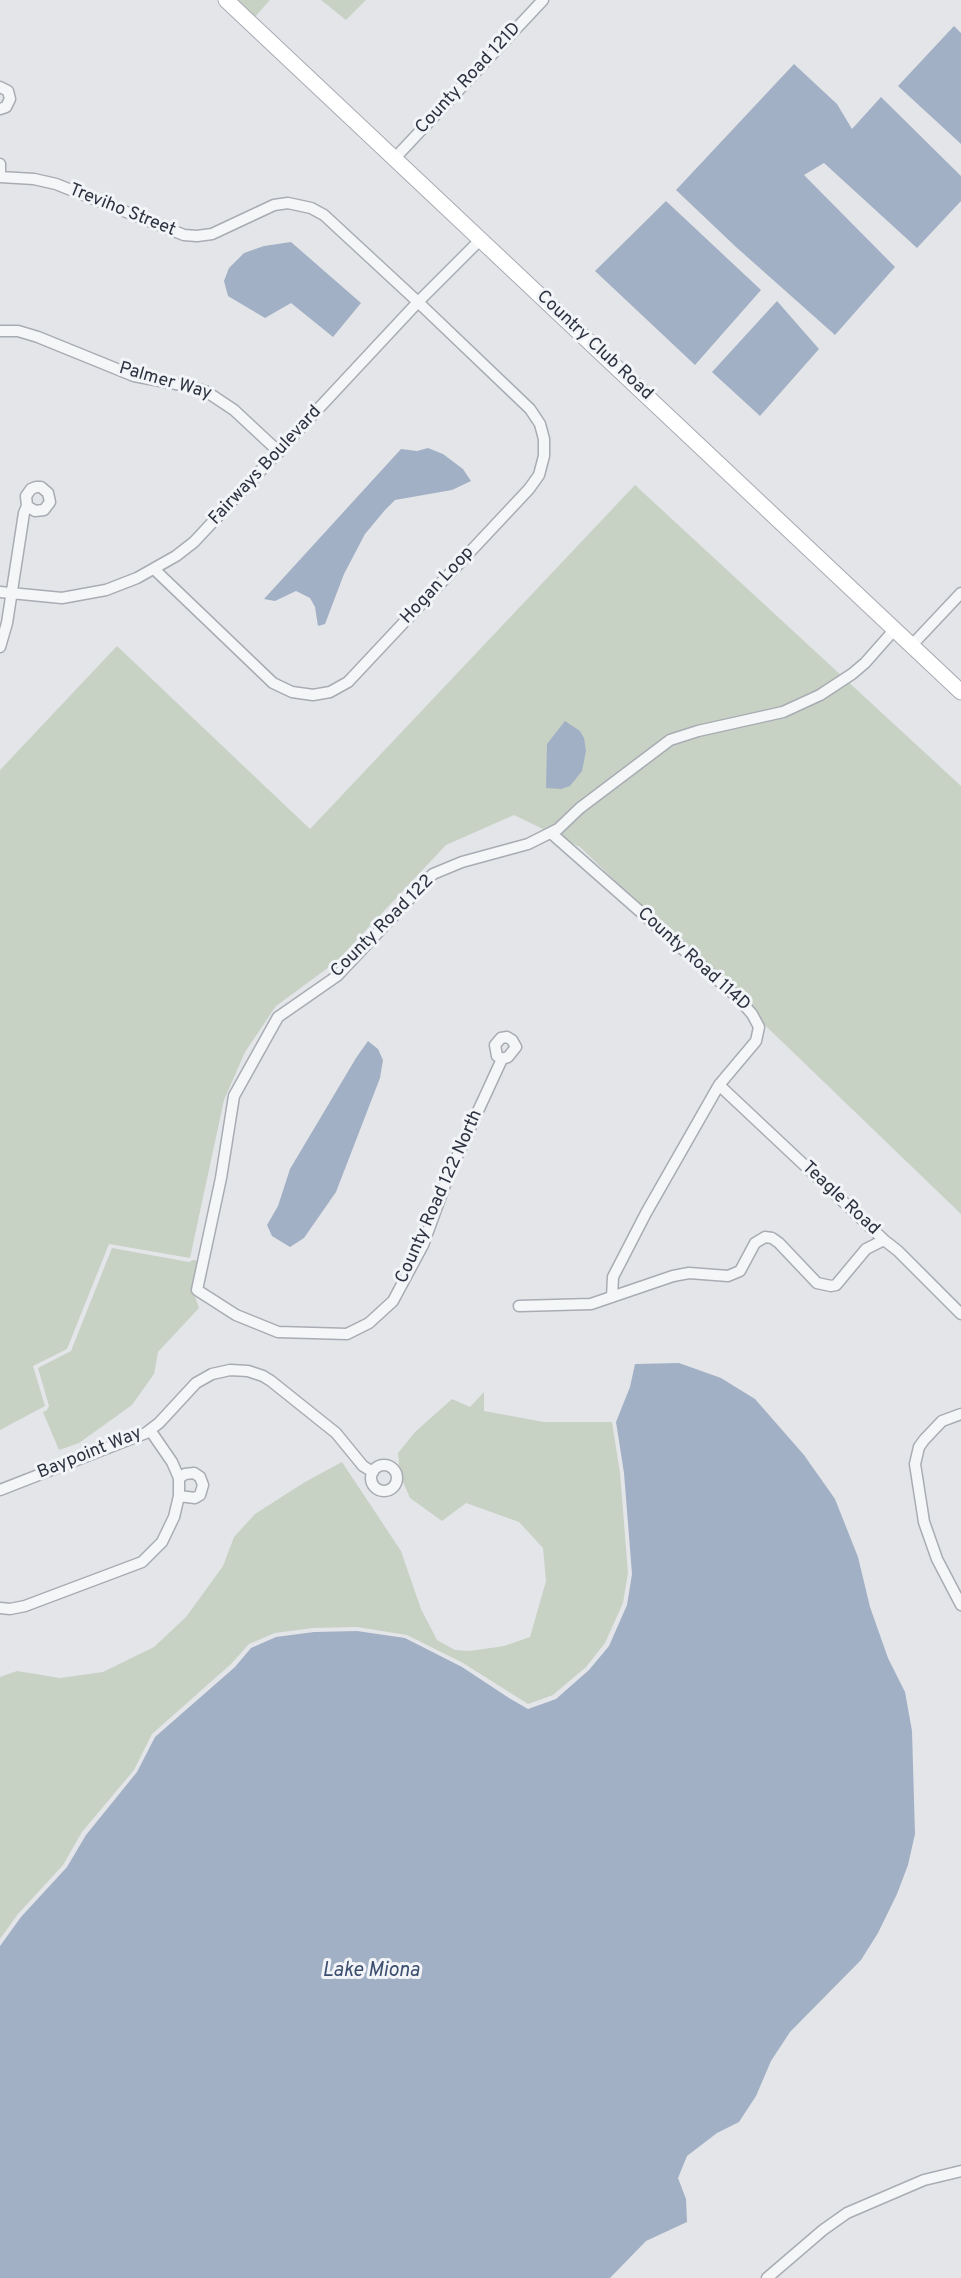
<!DOCTYPE html>
<style>
body{margin:0}
canvas{display:block;background:#e3e5e9}
</style>
<canvas width="961" height="2278"></canvas>
<script>
const ctx = document.querySelector('canvas').getContext('2d');
ctx.lineJoin = 'round';
function paint(path, color) {
  ctx.fillStyle = color;
  ctx.fill(path, 'evenodd');
}
function toPath(rows) {
  const path = new Path2D();
  for (const r of rows) {
    if (r.length === 3) {
      path.moveTo(r[0] + r[2], r[1]);
      path.arc(r[0], r[1], r[2], 0, 2 * Math.PI);
      continue;
    }
    path.moveTo(r[0], r[1]);
    for (let i = 2; i < r.length; i += 2) path.lineTo(r[i], r[i + 1]);
  }
  return path;
}
function strokePath(path, color, width, dash) {
  ctx.strokeStyle = color;
  ctx.lineWidth = width;
  ctx.lineCap = dash ? 'butt' : 'round';
  ctx.setLineDash(dash || []);
  ctx.stroke(path);
}
function label(font, color, halo, rows, align = 'center') {
  ctx.font = font + ' Overpass,sans-serif';
  ctx.lineWidth = 6;
  ctx.setLineDash([]);
  ctx.textBaseline = 'middle';
  ctx.strokeStyle = halo;
  ctx.fillStyle = color;
  for (const [text, x, y, turn = 0] of rows) {
    ctx.save();
    ctx.translate(x, y);
    ctx.rotate((+turn || 0) * Math.PI / 180);
    ctx.textAlign = isNaN(turn) ? turn : align;
    if (halo) ctx.strokeText(text, 0, 0);
    ctx.fillText(text, 0, 0);
    ctx.restore();
  }
}
paint(toPath([
 [233,0,270,0,253,19],
 [321,0,366,0,346,20],
 [635,485,961,786,961,1214,580,847,514,815,446,845,336,962,276,1006,245,1052,224,1100,190,1258,109,1244,67,1349,33,1366,45,1406,0,1430,0,770,117,646,310,829],
 [112,1248,189,1262,193,1260,199,1261,193,1291,199,1308,158,1352,154,1374,132,1405,79,1443,59,1450,43,1412,47,1410,49,1406,38,1368,71,1351],
 [484,1392,484,1411,544,1422,612,1422,620,1473,628,1573,623,1603,605,1643,586,1667,553,1695,528,1704,463,1663,407,1635,357,1627,313,1628,275,1633,249,1644,231,1664,152,1734,134,1770,82,1832,63,1865,18,1914,0,1939,0,1677,17,1671,60,1678,103,1672,154,1647,186,1617,223,1566,234,1537,255,1514,305,1482,342,1462,401,1551,421,1609,437,1640,455,1650,470,1651,504,1646,530,1637,546,1581,543,1548,519,1522,466,1503,442,1521,410,1498,400,1475,398,1453,415,1432,452,1399,470,1407]
]), '#c7d2c5');
paint(toPath([
 [954,26,961,33,961,144,898,86],
 [794,64,837,104,852,129,881,97,961,176,961,201,917,248,824,163,804,175,895,267,835,335,736,247,676,190],
 [666,201,761,290,695,365,595,271],
 [291,242,361,303,333,337,291,303,265,318,228,296,224,281,229,268,244,253,264,246],
 [777,301,819,349,760,416,712,372],
 [428,448,443,454,463,469,471,481,452,490,395,500,385,510,365,534,344,574,325,624,318,626,315,607,310,598,296,591,275,601,264,599,401,449,417,451],
 [565,721,580,731,584,738,586,751,582,771,570,786,561,789,546,788,547,744],
 [368,1041,378,1049,383,1060,380,1078,336,1192,304,1238,290,1247,272,1236,267,1225,278,1206,290,1169,356,1058],
 [679,1363,721,1378,755,1399,804,1455,835,1499,858,1557,870,1607,888,1658,905,1692,912,1731,915,1834,908,1865,897,1894,878,1933,861,1960,790,2032,771,2061,756,2096,739,2122,717,2133,687,2156,678,2178,686,2199,687,2222,646,2241,610,2278,0,2278,0,1946,21,1917,67,1867,86,1835,137,1772,155,1737,235,1667,251,1648,276,1637,314,1632,357,1631,405,1638,462,1667,509,1698,528,1709,556,1699,589,1670,609,1646,627,1605,632,1574,624,1473,616,1422,630,1387,635,1364]
]), '#a2b0c5');
const street = toPath([
 [0,87,8,91,10,99,6,107,0,109],
 [395,158,543,0],
 [0,164,0,177],
 [0,177,34,179,56,184,184,235,197,236,212,234,274,205,288,203,311,208,324,215,418,302,530,409,540,424,544,439,544,456,539,475,529,489,348,682,330,692,313,695,292,692,273,683,154,569],
 [0,331,18,331,38,337,134,376,192,387,207,392,234,410,279,452],
 [0,592,62,598,106,590,137,578,176,556,194,542,418,302,481,239],
 [912,645,961,593],
 [0,647,7,623,24,513,27,506,26,496,31,489,36,487,41,487,48,493,50,502,44,510,35,511,27,506],
 [551,833,736,996,752,1014,759,1027,756,1041,719,1085,646,1213,613,1277,612,1297],
 [502,1059,497,1056,495,1045,501,1038,507,1037,512,1040,516,1047,508,1057,502,1059,449,1174,423,1245,393,1301,369,1323,347,1334,278,1332,236,1315,197,1290,221,1178,234,1096,278,1017,337,976,433,874,462,862,528,844,558,829,580,808,670,740,698,731,783,712,820,695,852,674,865,663,895,629],
 [719,1085,884,1240,898,1251,961,1314],
 [519,1306,591,1304,673,1276,689,1273,728,1276,740,1271,755,1243,765,1237,772,1238,779,1243,817,1283,831,1286,836,1285,866,1249,884,1240],
 [961,1414,942,1421,924,1440,919,1447,915,1464,924,1522,937,1559,961,1605],
 [384,1478,13],
 [179,1478,185,1474,194,1473,200,1477,203,1485,200,1495,195,1498,179,1496],
 [0,1490,146,1433,159,1423,196,1383,212,1374,230,1370,248,1371,263,1376,271,1381,336,1433,363,1466,373,1472],
 [0,1608,10,1609,25,1606,142,1562,162,1542,174,1517,179,1496,179,1478,172,1462,150,1430],
 [767,2278,823,2230,847,2213,924,2180,961,2171]
]);
const secondary = toPath([
 [226,0,961,692]
]);
strokePath(street, '#a8acb3', 13);
strokePath(secondary, '#a8acb3', 17);
strokePath(street, '#f5f6f8', 10);
strokePath(secondary, '#fff', 15);
label('18px', '#2c3240', '#f2f4f7', [
 ["County Road 121D",469,79,-47],
 ["Treviho Street",122,211,22],
 ["Country Club Road",594,346,43],
 ["Palmer Way",165,382,16],
 ["Fairways Boulevard",266,466,-47],
 ["Hogan Loop",438,586,-47],
 ["County Road 122",383,927,-45],
 ["County Road 114D",693,960,42],
 ["County Road 122 North",440,1197,-66],
 ["Teagle Road",840,1199,43],
 ["Baypoint Way",90,1454,-22]
]);
label('italic 20px', '#3b4e6f', '#f2f4f7', [
 ["Lake Miona",371,1972]
]);
</script>
